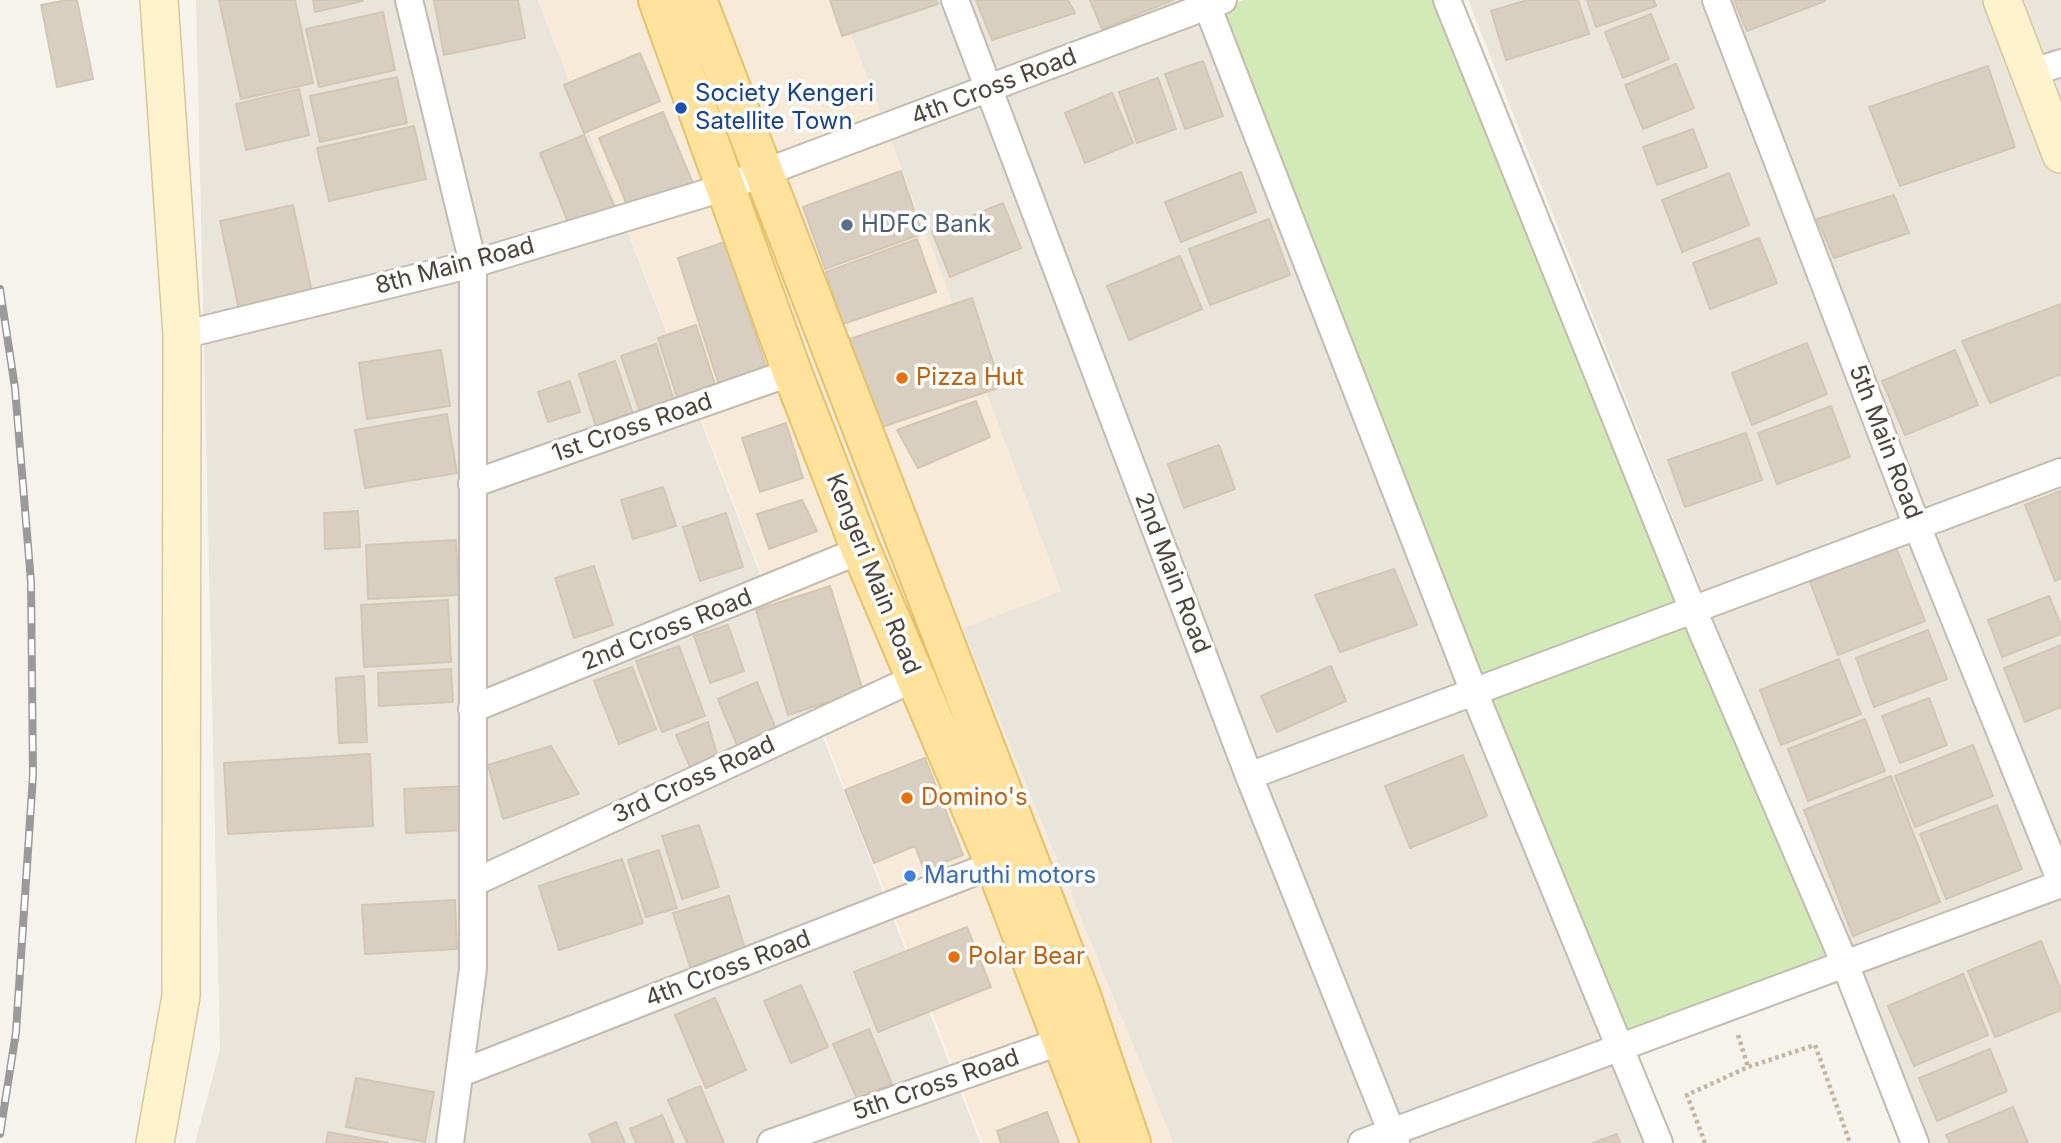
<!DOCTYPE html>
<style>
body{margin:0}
canvas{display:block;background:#f6f3ec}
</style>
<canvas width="2061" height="1143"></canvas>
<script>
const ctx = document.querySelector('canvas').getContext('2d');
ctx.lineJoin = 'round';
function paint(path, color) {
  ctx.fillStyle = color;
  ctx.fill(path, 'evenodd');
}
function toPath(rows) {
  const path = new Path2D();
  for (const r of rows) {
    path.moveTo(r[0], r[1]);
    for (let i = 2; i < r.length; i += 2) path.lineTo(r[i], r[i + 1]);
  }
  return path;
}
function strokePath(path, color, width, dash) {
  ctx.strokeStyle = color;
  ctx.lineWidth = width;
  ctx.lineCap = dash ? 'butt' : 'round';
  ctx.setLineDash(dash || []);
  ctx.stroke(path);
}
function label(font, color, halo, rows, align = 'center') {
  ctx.font = font + ' Inter,sans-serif';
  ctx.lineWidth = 7;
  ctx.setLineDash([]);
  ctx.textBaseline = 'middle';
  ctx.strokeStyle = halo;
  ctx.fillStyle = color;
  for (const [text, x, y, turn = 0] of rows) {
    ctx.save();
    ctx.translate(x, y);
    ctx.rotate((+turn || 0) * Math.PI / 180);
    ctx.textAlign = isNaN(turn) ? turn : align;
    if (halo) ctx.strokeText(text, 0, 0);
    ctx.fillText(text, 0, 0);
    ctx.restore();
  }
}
paint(toPath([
 [196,0,538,0,980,1143,195,1143,220,1050],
 [838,0,1198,0,1645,1143,1173,1143,962,628,1061,591],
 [1468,0,2061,0,2061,1143,1921,1143]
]), '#eae5da');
paint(toPath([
 [538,0,838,0,1061,591,962,629,1173,1143,983,1143]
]), '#f7ead8');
paint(toPath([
 [1244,0,1439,0,1675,603,1480,681,1218,11],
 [1689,620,1825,956,1628,1037,1491,701]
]), '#d2eab5');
const building = toPath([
 [67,0,77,0,93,79,57,87,41,5,67,0],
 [219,0,295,0,313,83,241,99,219,0],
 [313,0,363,0,363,1,315,12,313,0],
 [434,0,518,0,525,38,444,55,434,0],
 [830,0,936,0,938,4,842,36,830,0],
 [976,0,1068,0,1075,13,992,40,976,0],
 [1090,0,1173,0,1102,29,1090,0],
 [1527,0,1578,0,1589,34,1506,60,1491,11,1527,0],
 [1587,0,1654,0,1656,6,1596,27,1587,0],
 [1734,0,1825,0,1825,1,1747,31,1734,0],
 [383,12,395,70,319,87,306,29,383,12],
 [1651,14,1669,59,1623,78,1605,32,1651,14],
 [640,53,660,101,584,133,564,85,640,53],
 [1203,61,1223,116,1185,129,1165,74,1203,61],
 [1676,64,1694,108,1643,129,1625,85,1676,64],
 [1988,66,2015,147,1900,186,1869,107,1988,66],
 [397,77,407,123,320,142,310,96,397,77],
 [1158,78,1176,129,1137,143,1119,92,1158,78],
 [299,89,309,135,246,150,236,104,299,89],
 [1112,93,1133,143,1085,163,1065,113,1112,93],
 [663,112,694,186,630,212,599,138,663,112],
 [414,126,426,179,329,201,317,148,414,126],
 [1693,129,1707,167,1657,185,1643,147,1693,129],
 [584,135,617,213,572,232,540,153,584,135],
 [901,171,922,234,825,269,803,207,901,171],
 [1241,172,1256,212,1181,242,1165,202,1241,172],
 [1729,173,1749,225,1682,252,1662,200,1729,173],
 [1894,195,1909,233,1834,258,1817,219,1894,195],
 [1003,203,1021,248,950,277,932,232,1003,203],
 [293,205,313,297,240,314,220,221,293,205],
 [1269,219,1290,275,1210,305,1189,249,1269,219],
 [1759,238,1777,283,1710,309,1693,263,1759,238],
 [917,239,936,292,843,324,826,272,917,239],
 [725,242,768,373,720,388,678,258,725,242],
 [1180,256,1202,309,1129,340,1107,286,1180,256],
 [972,298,1001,387,879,428,850,339,972,298],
 [2061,304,2061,374,1990,403,1962,341,2061,304],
 [696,325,716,388,678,400,658,338,696,325],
 [1807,343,1827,394,1752,425,1732,373,1807,343],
 [656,344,674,401,640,412,621,356,656,344],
 [441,350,450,406,367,419,359,363,441,350],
 [1955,350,1978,405,1905,435,1882,381,1955,350],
 [615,361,634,417,597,430,579,374,615,361],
 [570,381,580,412,548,422,538,392,570,381],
 [976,401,990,437,918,468,897,430,976,401],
 [1831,406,1850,457,1777,484,1758,433,1831,406],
 [447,414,457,473,365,488,355,430,447,414],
 [786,423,803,478,760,492,742,438,786,423],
 [1746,433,1762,480,1685,507,1668,460,1746,433],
 [1219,445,1235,489,1184,508,1168,464,1219,445],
 [663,487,676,526,633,539,621,500,663,487],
 [2061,491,2061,578,2055,581,2025,505,2061,491],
 [802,500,817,531,769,549,757,514,802,500],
 [358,511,360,547,325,549,324,513,358,511],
 [726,513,743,567,700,581,683,527,726,513],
 [456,540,459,595,368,599,366,545,456,540],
 [1895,545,1925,621,1838,655,1809,579,1895,545],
 [594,566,613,625,574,638,555,578,594,566],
 [1394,569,1417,625,1340,652,1315,595,1394,569],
 [830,586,863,691,788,715,756,610,830,586],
 [2049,596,2061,625,2061,634,2002,657,1988,620,2049,596],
 [448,600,451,662,364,667,361,605,448,600],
 [728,625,744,671,710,683,694,636,728,625],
 [1928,630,1947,679,1874,707,1856,658,1928,630],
 [2061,645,2061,707,2025,722,2004,668,2061,645],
 [679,646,705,716,662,732,636,661,679,646],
 [1839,659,1861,714,1781,745,1760,690,1839,659],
 [1331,666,1346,701,1277,732,1261,696,1331,666],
 [632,667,656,729,619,744,594,681,632,667],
 [451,669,453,702,379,706,378,673,451,669],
 [364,676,367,742,339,743,336,678,364,676],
 [757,682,778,734,739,750,718,699,757,682],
 [1929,698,1947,745,1900,763,1882,716,1929,698],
 [1865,719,1885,771,1808,801,1788,749,1865,719],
 [708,722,718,759,691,769,676,735,708,722],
 [1973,745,1993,796,1915,827,1895,776,1973,745],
 [551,746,579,794,503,819,488,765,551,746],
 [370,754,373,826,228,834,224,763,370,754],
 [1463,755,1487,816,1410,848,1385,786,1463,755],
 [925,758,963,855,924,870,915,846,874,863,845,790,925,758],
 [1891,776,1940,902,1853,936,1804,810,1891,776],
 [467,786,469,830,406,833,404,789,467,786],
 [1997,805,2022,869,1946,899,1920,834,1997,805],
 [699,825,719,887,682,899,662,836,699,825],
 [659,850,677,908,646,917,628,860,659,850],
 [622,859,643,923,559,950,539,886,622,859],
 [729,896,746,952,691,970,673,913,729,896],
 [455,900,457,949,365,954,362,905,455,900],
 [967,927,991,987,878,1032,854,972,967,927],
 [2041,941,2061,990,2061,1010,1995,1037,1968,971,2041,941],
 [1963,974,1988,1035,1914,1066,1888,1006,1963,974],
 [801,985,828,1047,791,1063,764,1001,801,985],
 [715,998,746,1070,706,1088,675,1015,715,998],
 [869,1029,892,1084,857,1099,833,1044,869,1029],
 [1990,1049,2007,1091,1937,1121,1919,1078,1990,1049],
 [356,1078,434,1092,425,1142,346,1127,356,1078],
 [700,1086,724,1143,687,1143,668,1100,700,1086],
 [2013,1107,2028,1143,1950,1143,1946,1135,2013,1107],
 [1047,1112,1059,1143,1001,1143,997,1131,1047,1112],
 [662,1115,674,1143,636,1143,630,1129,662,1115],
 [616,1122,625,1143,593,1143,589,1134,616,1122],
 [328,1132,388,1143,326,1143,328,1132],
 [1617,1134,1620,1143,1593,1143,1617,1134]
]);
paint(building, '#d8cfc1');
strokePath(building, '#d3c7b4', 2);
const street = toPath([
 [409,0,473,264,473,969,450,1143],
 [955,0,1249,776,1396,1143],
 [1205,0,1474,692,1659,1143],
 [1447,0,1693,610,1845,964,1915,1143],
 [1716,0,1917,526,2061,882],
 [2030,73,2061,63],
 [182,335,473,264,726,187,1223,0],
 [472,484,792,372],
 [472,709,861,550],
 [1249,776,2061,472],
 [473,883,915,678],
 [461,1073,995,864],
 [771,1143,1062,1041],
 [1362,1143,2061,884]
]);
const secondary = toPath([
 [2002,0,2061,154],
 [155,1143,181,996,182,335,159,0]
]);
const primary = toPath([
 [658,0,792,372,861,550,995,864,1101,1143],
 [697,0,1080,993,1131,1143]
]);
strokePath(street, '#c2bbae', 30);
strokePath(secondary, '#d6c79b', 40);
strokePath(primary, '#e6c16a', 42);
strokePath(toPath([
 [1738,1035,1748,1067],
 [1705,1143,1687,1095,1748,1067,1815,1045,1850,1143]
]), '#c4b79f', 4.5, [3.5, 3.5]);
strokePath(street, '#fff', 26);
strokePath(secondary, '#fff3cd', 37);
strokePath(primary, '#ffe39c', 38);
const rail = toPath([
 [0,289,15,388,31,582,33,775,16,1032,0,1134]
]);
strokePath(rail, '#9a9a9a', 8);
strokePath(rail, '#fff', 5, [16]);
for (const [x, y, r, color] of [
 [681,108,7,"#1a4fb4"],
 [847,225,7,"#5c6f8a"],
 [902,378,7,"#e8710a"],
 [907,798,7,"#e8710a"],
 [910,876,7,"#3f7fe0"],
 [954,957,7,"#e8710a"]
]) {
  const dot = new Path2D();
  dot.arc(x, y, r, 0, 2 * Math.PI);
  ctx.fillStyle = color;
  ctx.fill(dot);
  strokePath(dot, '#fff', 2.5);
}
label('24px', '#4b4439', '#fff', [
 ["4th Cross Road",994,87,-21],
 ["8th Main Road",455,266,-15],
 ["1st Cross Road",632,428,-19],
 ["5th Main Road",1885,442,69],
 ["2nd Main Road",1172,573,69],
 ["Kengeri Main Road",873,574,68],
 ["2nd Cross Road",667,630,-22],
 ["3rd Cross Road",694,780,-25],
 ["4th Cross Road",728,969,-21],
 ["5th Cross Road",936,1085,-19]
]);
label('24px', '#164399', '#fff', [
 ["Society Kengeri",695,94],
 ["Satellite Town",695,122]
], 'left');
label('24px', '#4e5e75', '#fff', [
 ["HDFC Bank",861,225]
], 'left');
label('24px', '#c56008', '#fff', [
 ["Pizza Hut",916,378],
 ["Domino's",921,798],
 ["Polar Bear",968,957]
], 'left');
label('24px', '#366cbe', '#fff', [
 ["Maruthi motors",924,876]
], 'left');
</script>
